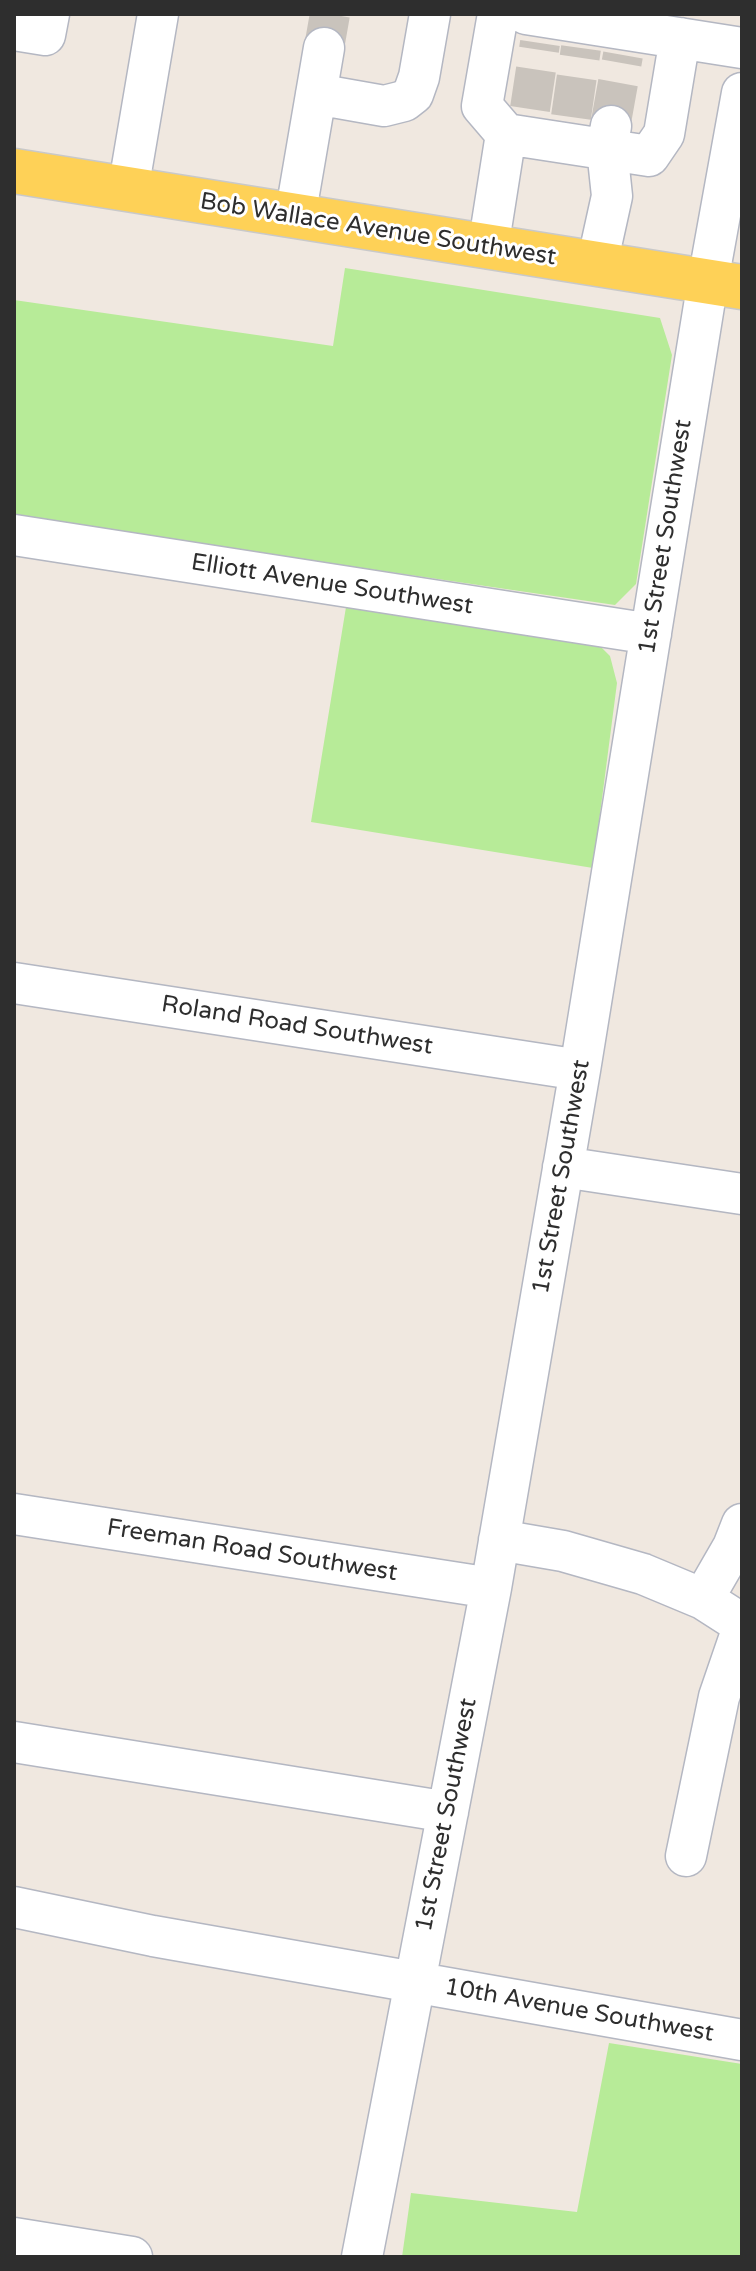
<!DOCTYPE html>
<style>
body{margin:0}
#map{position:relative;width:756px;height:2271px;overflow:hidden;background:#f0e8e0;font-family:"Varela Round",sans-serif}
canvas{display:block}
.frame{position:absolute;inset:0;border:16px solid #2e2e2e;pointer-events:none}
</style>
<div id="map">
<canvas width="756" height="2271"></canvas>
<div class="frame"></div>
</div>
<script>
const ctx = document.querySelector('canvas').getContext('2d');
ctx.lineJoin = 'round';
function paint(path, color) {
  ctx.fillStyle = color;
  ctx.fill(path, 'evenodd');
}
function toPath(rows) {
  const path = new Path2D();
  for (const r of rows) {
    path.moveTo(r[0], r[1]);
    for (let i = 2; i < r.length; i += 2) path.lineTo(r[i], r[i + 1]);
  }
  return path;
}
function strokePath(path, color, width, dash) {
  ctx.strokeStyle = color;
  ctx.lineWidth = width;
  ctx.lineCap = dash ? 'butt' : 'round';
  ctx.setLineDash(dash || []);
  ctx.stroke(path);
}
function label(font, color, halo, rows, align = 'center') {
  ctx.font = font + ' "Varela Round",sans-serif';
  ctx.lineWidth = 6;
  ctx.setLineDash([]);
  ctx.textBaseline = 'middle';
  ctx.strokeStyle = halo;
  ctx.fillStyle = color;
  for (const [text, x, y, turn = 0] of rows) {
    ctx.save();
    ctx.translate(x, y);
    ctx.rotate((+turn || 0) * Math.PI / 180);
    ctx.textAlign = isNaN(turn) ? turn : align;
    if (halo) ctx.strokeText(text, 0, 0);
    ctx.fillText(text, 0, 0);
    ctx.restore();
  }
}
paint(toPath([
 [345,268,660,318,672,355,636,584,615,605,14,517,14,300,333,346],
 [346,607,598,644,610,656,617,683,593,868,311,822],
 [609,2043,742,2064,742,2257,402,2257,411,2193,577,2212]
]), '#b7eb98');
strokePath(toPath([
 [324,48,330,14],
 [530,109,540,43],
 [571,117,581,48],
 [611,122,623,55]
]), '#c9c3bc', 40, [40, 20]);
const minor = toPath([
 [498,14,482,106,506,134,649,156,664,134,680,38],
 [526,14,742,48],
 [14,30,45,35,49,14],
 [316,94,384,106,404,101,413,94,419,77,430,14],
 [128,190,158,14],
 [295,217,324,48],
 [488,248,506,134],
 [597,264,612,196,607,149,611,126],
 [14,535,651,634],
 [14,983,580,1070],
 [563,1167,742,1194],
 [14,1514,491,1588],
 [499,1540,563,1551,643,1574,703,1599,742,1624],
 [703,1599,733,1547,742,1524],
 [14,1742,448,1812],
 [686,1856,719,1697,742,1630],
 [14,1907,153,1936,742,2040],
 [14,2238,132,2257],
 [362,2257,491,1588,580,1070,708,281,742,93]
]);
const major = toPath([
 [14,171,742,287]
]);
strokePath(minor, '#b4b7c2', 43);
strokePath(major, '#c9c9c9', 47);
strokePath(minor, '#fff', 40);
strokePath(major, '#fed157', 44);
label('24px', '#2e2e2e', '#fff', [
 ["Bob Wallace Avenue Southwest",378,230,9],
 ["1st Street Southwest",666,537,-81],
 ["Elliott Avenue Southwest",332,585,9],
 ["Roland Road Southwest",297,1026,9],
 ["1st Street Southwest",562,1177,-80],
 ["Freeman Road Southwest",252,1551,9],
 ["1st Street Southwest",447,1815,-79],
 ["10th Avenue Southwest",579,2011,10]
]);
</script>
